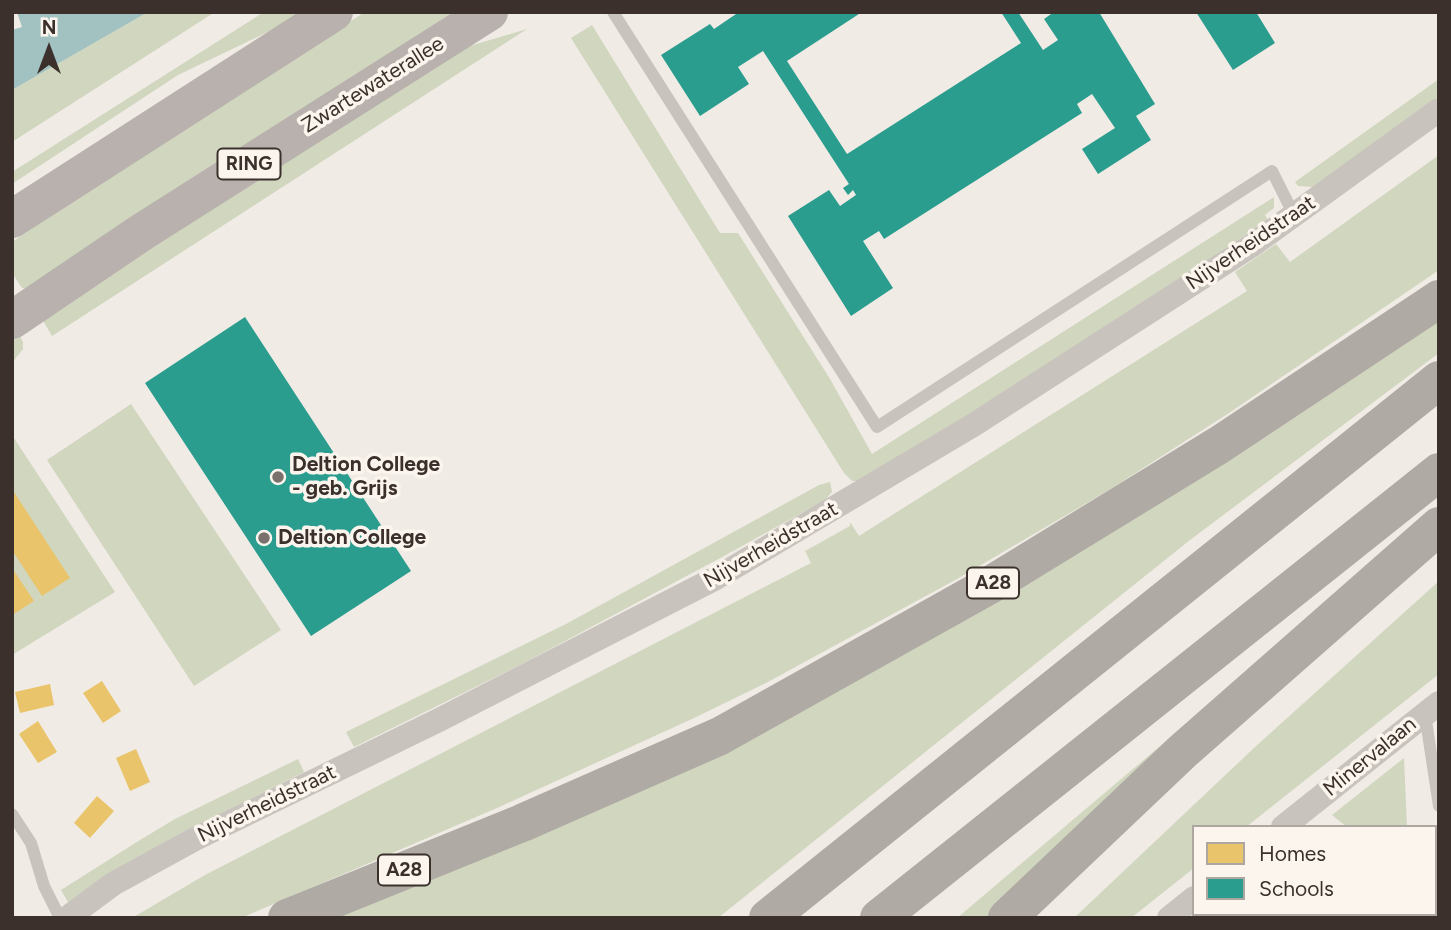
<!DOCTYPE html>
<style>
body{margin:0}
#map{position:relative;width:1451px;height:930px;overflow:hidden;background:#f0ebe5;font-family:Figtree,sans-serif}
canvas{display:block}
.frame{position:absolute;inset:0;border:14px solid #3b302b;pointer-events:none}
.legend{position:absolute;left:1192px;top:825px;width:245px;height:91px;box-sizing:border-box;background:#fbf5ee;border:2px solid #aea6a0;margin:0;padding:9px 12px;list-style:none;font-size:21px;color:#3b302b}
.legend li{display:flex;align-items:center;gap:14px;height:35px}
.legend b{width:35px;border:2px solid #aea6a0}
.north{position:absolute;left:14px;top:14px;width:70px;height:70px;-webkit-text-stroke:5px #fbf5ee;paint-order:stroke;rotate:0deg;font-size:19px;font-weight:700;line-height:28px;text-align:center;color:#3b302b}
.north::after{content:'';display:block;margin:auto;width:24px;height:32px;background:#3b302b;clip-path:polygon(50% 0,100% 100%,50% 72%,0 100%)}
</style>
<div id="map">
<canvas width="1451" height="930"></canvas>
<div class="frame"></div>
<ul class="legend">
<li><b style="height:19px;background:#e9c46a"></b>Homes</li>
<li><b style="height:19px;background:#2a9d8f"></b>Schools</li>
</ul>
<div class="north">N</div>
</div>
<script>
const ctx = document.querySelector('canvas').getContext('2d');
ctx.lineJoin = 'round';
function paint(path, color) {
  ctx.fillStyle = color;
  ctx.fill(path, 'evenodd');
}
function toPath(rows) {
  const path = new Path2D();
  for (const r of rows) {
    path.moveTo(r[0], r[1]);
    for (let i = 2; i < r.length; i += 2) path.lineTo(r[i], r[i + 1]);
  }
  return path;
}
function strokePath(path, color, width, dash) {
  ctx.strokeStyle = color;
  ctx.lineWidth = width;
  ctx.lineCap = dash ? 'butt' : 'round';
  ctx.setLineDash(dash || []);
  ctx.stroke(path);
}
function label(font, color, halo, rows, align = 'center') {
  ctx.font = font + ' Figtree,sans-serif';
  ctx.lineWidth = 7;
  ctx.setLineDash([]);
  ctx.textBaseline = 'middle';
  ctx.strokeStyle = halo;
  ctx.fillStyle = color;
  for (const [text, x, y, turn = 0] of rows) {
    ctx.save();
    ctx.translate(x, y);
    ctx.rotate((+turn || 0) * Math.PI / 180);
    ctx.textAlign = isNaN(turn) ? turn : align;
    if (halo) ctx.strokeText(text, 0, 0);
    ctx.fillText(text, 0, 0);
    ctx.restore();
  }
}
paint(toPath([
 [148,12,215,12,12,142,12,90],
 [264,12,303,12,274,29,178,75,12,184,12,172],
 [365,12,454,12,26,289,22,288,12,273,12,242,163,142],
 [592,25,720,233,738,233,830,379,872,454,1274,197,1274,208,1265,215,1268,220,1068,354,858,481,852,481,844,473,571,38],
 [527,29,52,336,42,319,453,51],
 [1439,79,1439,96,1314,187,1298,186,1295,182],
 [1439,155,1439,270,1229,413,1109,490,957,579,766,683,694,718,497,808,241,918,132,918,205,875,811,563,805,551,850,526,850,522,859,536,1247,291,1235,272,1276,244,1290,262],
 [1439,317,1439,353,1190,540,718,918,331,918,512,842],
 [19,334,23,342,23,349,12,363,12,339],
 [131,404,281,630,194,686,47,460],
 [12,435,115,592,12,655],
 [830,482,832,492,825,500,724,556,522,664,354,747,346,732,566,624,819,485],
 [1439,581,1439,674,1246,827,1194,827,1194,868,1131,918,1074,918,1255,747],
 [1336,597,996,918,957,918],
 [1404,758,1407,827,1347,827,1332,815],
 [298,759,304,772,181,833,68,902,61,890,140,840,175,819],
 [1207,914,1252,914,1265,917,1286,914,1286,918,1203,918]
]), '#d1d6bf');
paint(toPath([
 [17,12,148,12,12,90,12,30,22,27]
]), '#a1c2c1');
paint(toPath([
 [12,489,70,578,42,596,12,550],
 [12,568,34,601,12,615],
 [102,681,121,711,103,723,83,693],
 [50,684,54,705,20,713,15,692],
 [38,721,57,752,38,763,19,734],
 [136,749,150,782,130,791,116,758],
 [97,796,114,811,90,838,74,823],
 [1307,914,1349,914,1350,918,1307,918]
]), '#e9c46a');
paint(toPath([
 [739,12,862,12,787,61,847,154,1021,43,1001,12,1018,12,1043,50,1058,40,1044,19,1054,12,1099,12,1155,104,1136,116,1151,140,1098,174,1082,149,1115,128,1092,94,1077,104,1082,113,884,239,879,231,863,241,893,288,851,316,788,216,829,190,840,206,856,195,853,190,848,195,843,188,849,184,763,51,738,67,749,84,700,116,661,55,710,24,714,29],
 [1196,12,1256,12,1275,43,1233,70],
 [245,317,411,571,311,636,145,383]
]), '#2a9d8f');
strokePath(toPath([
 [613,12,877,427,1272,171,1294,215],
 [1425,714,1439,806],
 [12,814,31,843,44,886,60,918],
 [1295,914,1296,918]
]), '#c9c3be', 12);
strokePath(toPath([
 [1283,827,1439,703],
 [67,918,113,884,195,839,439,720,716,578,975,424,1251,246,1439,110],
 [1169,918,1194,898]
]), '#c9c3be', 24);
strokePath(toPath([
 [12,219,334,12],
 [12,320,142,232,489,12]
]), '#b8b1ad', 38);
strokePath(toPath([
 [287,918,522,823,720,736,997,581,1219,445,1439,299],
 [768,918,1439,380],
 [879,918,1439,472],
 [1007,918,1183,751,1439,526]
]), '#afaaa4', 38);
for (const [x, y, r, color] of [
 [278,477,7,"#7a716c"],
 [264,538,7,"#7a716c"]
]) {
  const dot = new Path2D();
  dot.arc(x, y, r, 0, 2 * Math.PI);
  ctx.fillStyle = color;
  ctx.fill(dot);
  strokePath(dot, '#fbf5ee', 2.5);
}
for (const [x, y, w] of [
 [249,164,63],
 [993,583,52],
 [404,870,52]
]) {
  const box = new Path2D();
  box.roundRect(x - w / 2, y - 15.5, w, 31, 5);
  ctx.fillStyle = '#fbf5ee';
  ctx.fill(box);
  strokePath(box, '#3b302b', 2);
}
label('bold 19px', '#3b302b', null, [
 ["RING",249,164],
 ["A28",993,583],
 ["A28",404,870]
]);
label('21px', '#3b302b', '#fbf5ee', [
 ["Zwartewaterallee",373,85,-32],
 ["Nijverheidstraat",1251,243,-34],
 ["Nijverheidstraat",771,545,-30],
 ["Minervalaan",1370,757,-39],
 ["Nijverheidstraat",267,804,-26]
]);
label('bold 21px', '#3b302b', '#fbf5ee', [
 ["Deltion College",292,465],
 ["- geb. Grijs",292,489],
 ["Deltion College",278,538]
], 'left');
</script>
